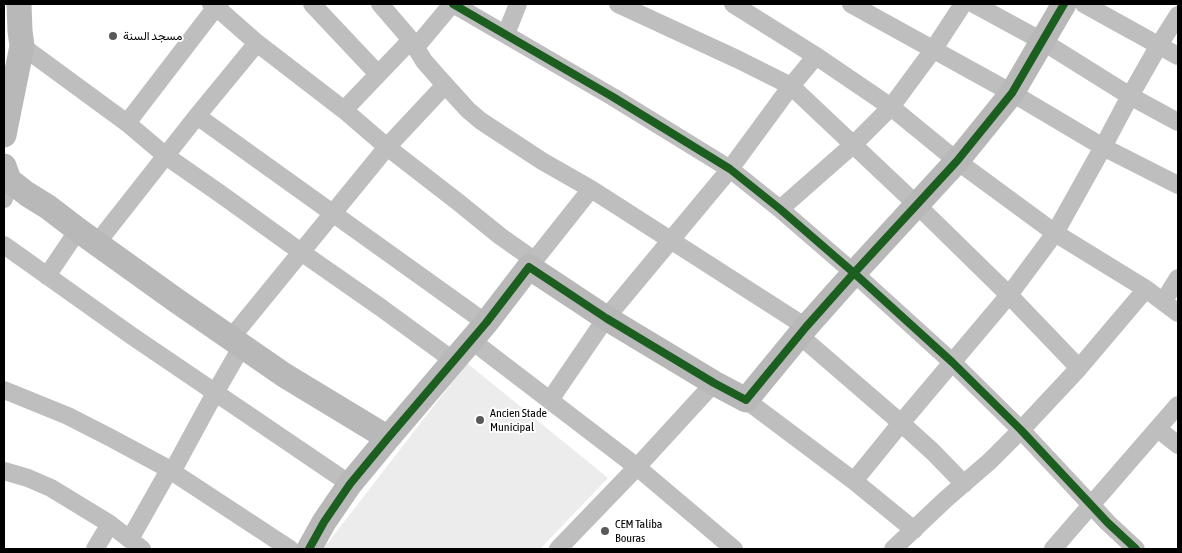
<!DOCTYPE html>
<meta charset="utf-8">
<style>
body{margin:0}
#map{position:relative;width:1182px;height:553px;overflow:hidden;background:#fff;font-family:"Asap Condensed",sans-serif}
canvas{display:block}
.frame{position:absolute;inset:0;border:5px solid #000;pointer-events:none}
</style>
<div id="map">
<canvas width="1182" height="553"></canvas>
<div class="frame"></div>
</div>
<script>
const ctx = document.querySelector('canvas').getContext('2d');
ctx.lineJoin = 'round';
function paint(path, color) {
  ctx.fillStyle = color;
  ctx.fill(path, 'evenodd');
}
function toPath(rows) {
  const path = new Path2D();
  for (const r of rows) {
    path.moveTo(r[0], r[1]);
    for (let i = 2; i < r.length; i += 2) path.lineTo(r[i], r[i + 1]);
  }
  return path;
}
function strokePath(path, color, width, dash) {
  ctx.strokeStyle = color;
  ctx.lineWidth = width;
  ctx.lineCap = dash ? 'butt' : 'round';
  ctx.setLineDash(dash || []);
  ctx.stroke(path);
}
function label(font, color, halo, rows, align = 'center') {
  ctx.font = font + ' "Asap Condensed",Vazirmatn,sans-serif';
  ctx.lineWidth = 4;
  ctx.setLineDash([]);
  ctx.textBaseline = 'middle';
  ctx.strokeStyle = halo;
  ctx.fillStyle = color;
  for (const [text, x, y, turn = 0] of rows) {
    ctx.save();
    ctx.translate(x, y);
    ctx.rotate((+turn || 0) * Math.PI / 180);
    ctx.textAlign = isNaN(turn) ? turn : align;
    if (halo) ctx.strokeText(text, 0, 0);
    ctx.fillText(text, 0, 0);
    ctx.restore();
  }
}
paint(toPath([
 [467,363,608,478,540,549,323,549]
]), '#ececec');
strokePath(toPath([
 [211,4,216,7,257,43,344,110,387,147,458,202,500,236,534,260],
 [312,4,378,74],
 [380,4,411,40,424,61,438,77,468,110,481,121,542,161,591,189,806,327],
 [453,4,613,97,730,169,780,209,854,273,952,362,1021,430,1108,523,1136,549],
 [618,4,737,59,791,86,917,205,1009,295,1079,368],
 [733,4,816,56,891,107,957,161,1055,233,1146,289,1178,313],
 [851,4,1012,93,1103,147,1178,185],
 [974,4,1042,41,1130,96,1178,122],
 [1084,4,1178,56],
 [506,34,518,4],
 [22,46,127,123,166,156,222,195,301,252,380,307,454,361],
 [416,47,452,4],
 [344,110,411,40],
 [197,116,486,323],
 [127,123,216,7,220,4],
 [4,199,9,180],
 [780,209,854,144,891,107,933,50,963,4],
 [97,243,197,116,257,43],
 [4,245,132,336,350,484],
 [529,267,591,189],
 [47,276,78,230],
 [1163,302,1178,278],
 [799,335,901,423,933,452,964,484],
 [231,338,387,147,445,85],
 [471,340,637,467,734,549],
 [4,390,68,416,111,438,165,467,290,549],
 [550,400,606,318,730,169,791,86,816,56],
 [746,400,854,481,914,530],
 [1158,429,1178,445],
 [4,471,28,478,51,488,110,524,142,549],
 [172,472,215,393,242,346],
 [854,481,901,423,1009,295,1055,233,1103,147,1130,96,1159,45,1178,15],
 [130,539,169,470],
 [95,549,110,524],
 [558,549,637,467,714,383],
 [893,549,946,499,990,461,1021,430,1079,368,1146,289],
 [1053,549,1178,405]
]), '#bebebe', 18);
strokePath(toPath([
 [4,135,22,46,20,31,19,4],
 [4,166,9,180,27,194,48,207,78,230,177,301,284,375,388,438],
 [309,549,324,522,350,484,388,438,486,323,529,267,606,318,714,383,746,400,806,327,854,273,957,161,1012,93,1064,4]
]), '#b8b8b8', 25);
strokePath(toPath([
 [453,4,613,97,730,169,780,209,854,273,952,362,1021,430,1108,523,1136,549],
 [309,549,324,522,350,484,388,438,486,323,529,267,606,318,714,383,746,400,806,327,854,273,957,161,1012,93,1064,4]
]), '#1b5e20', 8);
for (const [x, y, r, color] of [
 [113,36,5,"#595959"],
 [480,420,5,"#595959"],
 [605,531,5,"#595959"]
]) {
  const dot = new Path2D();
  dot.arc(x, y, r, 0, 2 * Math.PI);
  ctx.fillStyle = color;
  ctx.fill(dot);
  strokePath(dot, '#fff', 2);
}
label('12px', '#000', '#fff', [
 ["مسجد السنة",123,36],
 ["Ancien Stade",490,413],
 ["Municipal",490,427],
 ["CEM Taliba",615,524],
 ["Bouras",615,538]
], 'left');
</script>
